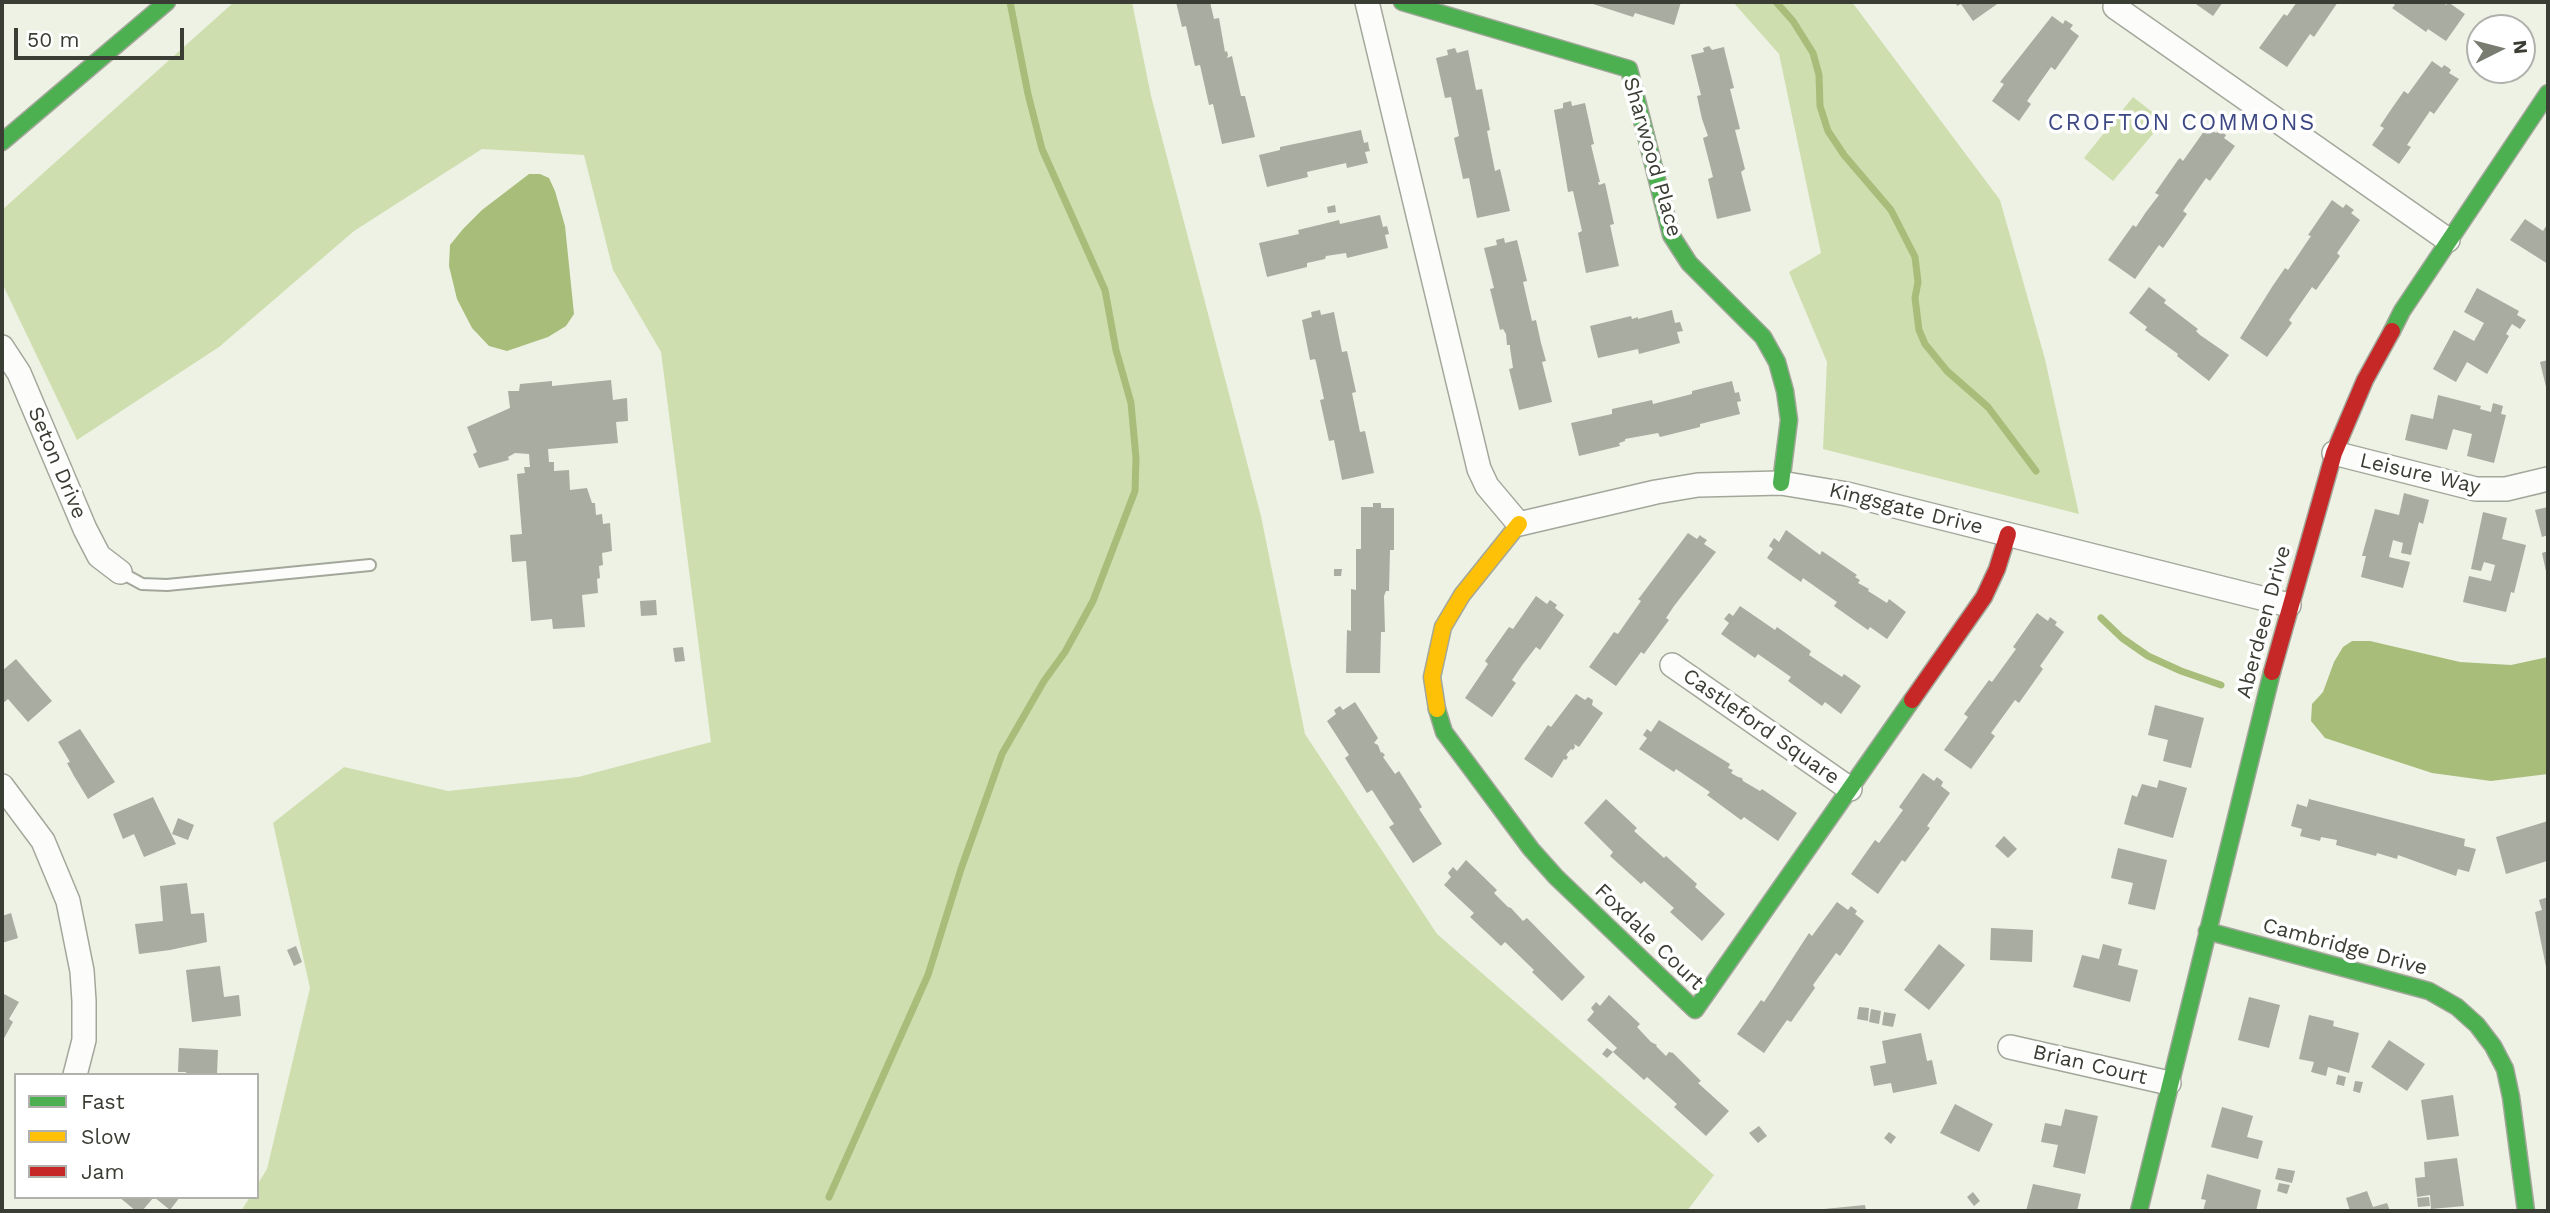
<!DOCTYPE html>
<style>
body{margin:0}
#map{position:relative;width:2550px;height:1213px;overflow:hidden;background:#edf2e4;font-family:"Work Sans",sans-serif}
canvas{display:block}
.frame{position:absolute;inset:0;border:4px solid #393d33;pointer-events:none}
.legend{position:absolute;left:14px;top:1073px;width:245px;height:126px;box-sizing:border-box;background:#fff;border:2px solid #b0b1ad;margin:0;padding:9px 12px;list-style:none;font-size:21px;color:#393d33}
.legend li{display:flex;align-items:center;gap:14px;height:35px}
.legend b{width:35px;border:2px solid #b0b1ad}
.north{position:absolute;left:2466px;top:14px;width:70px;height:70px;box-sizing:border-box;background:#fff;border:2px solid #b0b1ad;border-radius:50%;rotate:84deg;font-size:19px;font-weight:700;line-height:28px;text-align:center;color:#393d33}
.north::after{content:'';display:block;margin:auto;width:24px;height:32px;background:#787c71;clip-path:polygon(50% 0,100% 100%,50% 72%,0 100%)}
.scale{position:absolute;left:14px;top:28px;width:170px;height:32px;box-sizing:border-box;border:4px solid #393d33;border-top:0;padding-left:9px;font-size:21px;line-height:24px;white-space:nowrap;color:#393d33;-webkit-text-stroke:5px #fff;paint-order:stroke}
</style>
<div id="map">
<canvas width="2550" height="1213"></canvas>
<div class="frame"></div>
<ul class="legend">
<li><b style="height:9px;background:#4caf50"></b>Fast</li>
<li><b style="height:9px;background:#ffc107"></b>Slow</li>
<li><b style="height:9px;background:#c62828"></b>Jam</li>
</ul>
<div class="north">N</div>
<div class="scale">50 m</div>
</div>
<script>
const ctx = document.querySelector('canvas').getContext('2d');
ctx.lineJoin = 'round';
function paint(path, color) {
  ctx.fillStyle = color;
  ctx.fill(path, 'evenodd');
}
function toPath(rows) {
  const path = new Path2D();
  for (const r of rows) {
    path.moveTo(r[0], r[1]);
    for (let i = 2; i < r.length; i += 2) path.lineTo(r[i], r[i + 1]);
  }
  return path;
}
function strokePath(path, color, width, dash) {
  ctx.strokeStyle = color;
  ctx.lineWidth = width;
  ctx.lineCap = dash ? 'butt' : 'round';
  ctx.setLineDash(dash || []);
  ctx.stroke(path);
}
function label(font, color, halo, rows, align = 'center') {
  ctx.font = font + ' "Work Sans",sans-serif';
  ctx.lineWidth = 7;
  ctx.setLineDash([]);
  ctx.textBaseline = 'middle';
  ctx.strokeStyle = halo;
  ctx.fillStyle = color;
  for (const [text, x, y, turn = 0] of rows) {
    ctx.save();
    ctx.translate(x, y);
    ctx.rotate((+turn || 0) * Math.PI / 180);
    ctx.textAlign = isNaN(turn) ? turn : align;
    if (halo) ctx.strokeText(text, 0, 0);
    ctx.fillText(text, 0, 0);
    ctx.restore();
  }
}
paint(toPath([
 [234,2,1132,2,1151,96,1261,516,1305,734,1437,934,1714,1175,1687,1211,241,1211,250,1197,257,1197,257,1185,267,1169,310,988,273,823,344,767,448,791,578,777,711,742,661,352,613,270,584,155,482,149,354,231,219,347,77,440,2,283,2,210],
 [1733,2,1852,2,2000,200,2045,359,2079,514,1823,449,1827,362,1789,272,1821,253,1779,54],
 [2133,97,2164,121,2113,181,2084,158]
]), '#cfdeaf');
paint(toPath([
 [529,174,540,174,549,178,555,191,565,226,574,314,566,326,548,337,507,351,489,346,472,328,457,299,449,266,450,245,463,229,482,210],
 [2352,641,2370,641,2460,662,2511,665,2548,657,2548,774,2491,781,2432,773,2325,738,2311,721,2312,704,2323,692,2334,662,2343,647]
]), '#a9bd7b');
strokePath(toPath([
 [1776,2,1793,21,1813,53,1819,75,1820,106,1828,131,1844,155,1891,210,1915,257,1918,282,1915,298,1919,330,1925,344,1947,371,1988,407,2036,471],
 [2101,618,2122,638,2148,656,2181,671,2221,685],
 [829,1197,928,975,961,869,1002,754,1044,681,1065,652,1093,601,1135,491,1136,458,1131,403,1116,350,1105,290,1042,149,1028,94,1010,2]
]), '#a9bd7b', 7);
paint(toPath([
 [1176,2,1210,2,1214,19,1219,18,1225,52,1227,51,1228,55,1227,58,1232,56,1241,96,1245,96,1255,137,1222,144,1213,104,1209,105,1200,65,1195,66,1186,26,1182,27],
 [1594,2,1681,2,1674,25,1635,13,1633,17,1593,4],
 [1955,2,2000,2,1973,21,1961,4,1957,6],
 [2193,2,2223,2,2213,16],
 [2297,2,2338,2,2314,37,2310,34,2287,67,2259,48,2284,14,2287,16],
 [2391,2,2442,2,2446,5,2448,2,2465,14,2446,41,2428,29,2426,32,2392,8,2395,5],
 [2052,16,2063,24,2065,20,2073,25,2070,29,2079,36,2055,70,2051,67,2027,101,2031,104,2019,121,1992,101,2004,84,2000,82],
 [1709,46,1712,50,1724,47,1725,52,1734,88,1730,89,1740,129,1735,130,1745,169,1741,172,1751,211,1717,219,1708,179,1713,177,1703,138,1708,136,1702,119,1697,96,1701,95,1691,55,1704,52,1703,48],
 [1455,48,1457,53,1468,50,1476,90,1482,89,1490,130,1487,131,1495,171,1500,169,1510,211,1477,218,1469,178,1463,179,1454,138,1459,136,1451,97,1445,98,1436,58,1448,55,1447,50],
 [2432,61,2442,68,2444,65,2449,68,2451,70,2449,73,2459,79,2434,114,2430,111,2407,145,2411,147,2399,164,2372,145,2384,128,2380,126,2390,111,2404,91,2408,94],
 [1571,101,1572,106,1585,103,1594,144,1591,145,1600,182,1598,182,1599,185,1605,183,1614,224,1610,225,1619,266,1586,273,1578,233,1582,231,1573,191,1568,192,1554,110,1563,108,1563,103],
 [2207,127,2216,133,2219,130,2226,135,2224,138,2235,146,2210,181,2206,178,2183,211,2187,214,2163,248,2159,245,2135,279,2108,260,2133,225,2136,227,2146,212,2159,195,2155,193,2178,160,2180,158,2183,161],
 [1361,130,1364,143,1368,142,1369,148,1370,151,1365,152,1368,163,1347,168,1346,163,1307,172,1308,177,1267,187,1259,155,1280,150,1280,147],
 [2332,200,2343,208,2346,204,2354,210,2351,213,2360,220,2337,253,2340,256,2316,290,2312,287,2289,320,2292,323,2267,357,2240,338,2272,287,2285,268,2288,270,2311,236,2308,235],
 [1335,205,1336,212,1328,213,1327,207],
 [1380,215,1383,227,1387,226,1389,234,1385,235,1388,248,1347,258,1346,253,1326,256,1325,259,1307,263,1307,267,1267,277,1259,243,1299,234,1298,230,1323,224,1339,220,1340,224],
 [2525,219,2543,231,2548,223,2548,264,2510,240],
 [1504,238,1505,243,1517,240,1527,281,1523,282,1532,321,1536,320,1541,343,1546,361,1542,362,1552,402,1519,410,1509,369,1513,368,1510,348,1510,345,1507,345,1506,334,1503,329,1500,330,1490,289,1494,288,1484,248,1497,245,1496,240],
 [2149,287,2166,300,2164,303,2198,329,2196,331,2200,335,2229,355,2209,381,2177,356,2178,354,2145,330,2147,327,2129,313],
 [2477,288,2519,311,2517,315,2526,320,2520,329,2512,324,2506,334,2509,336,2487,374,2467,362,2456,382,2433,369,2454,330,2474,341,2478,334,2484,323,2464,312],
 [1320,310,1321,315,1334,312,1342,352,1347,351,1356,392,1352,393,1360,432,1365,431,1374,473,1342,480,1334,440,1329,441,1320,400,1324,399,1316,362,1315,359,1310,360,1302,320,1312,317,1311,312],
 [1672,310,1675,323,1680,322,1683,331,1677,332,1680,343,1639,354,1638,349,1598,358,1590,326,1631,316,1632,319,1638,317,1638,319],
 [2548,360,2548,386,2546,387,2540,362],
 [611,380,613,400,627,398,628,421,616,422,618,443,548,449,549,462,554,462,554,471,569,470,570,490,587,488,592,503,595,503,596,515,602,514,603,524,610,523,612,551,602,553,603,565,599,566,600,578,597,579,598,593,582,595,585,627,553,629,552,619,531,621,526,561,512,562,510,535,522,534,517,474,525,473,524,467,530,467,529,454,515,453,508,457,509,460,479,468,473,454,477,452,467,427,510,408,508,391,519,391,520,384,552,381,552,386],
 [1732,381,1735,393,1739,392,1740,397,1741,401,1737,402,1740,414,1700,424,1700,427,1660,437,1658,433,1625,439,1625,441,1619,443,1620,446,1579,456,1571,423,1612,414,1612,409,1652,400,1653,404,1692,394,1692,391],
 [2438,395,2481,406,2480,409,2491,412,2493,403,2503,406,2501,414,2506,415,2494,463,2467,456,2472,434,2453,429,2447,450,2405,440,2411,414,2433,419],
 [2404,493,2429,500,2423,524,2419,522,2411,555,2401,553,2403,543,2393,540,2389,557,2410,562,2403,588,2361,577,2366,556,2362,556,2375,509,2399,515],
 [1373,503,1381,503,1381,508,1394,508,1394,550,1390,550,1389,591,1386,591,1384,596,1385,632,1381,632,1380,673,1346,673,1347,630,1351,631,1351,589,1356,590,1356,549,1361,549,1361,507,1373,507],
 [2548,507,2548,535,2542,537,2535,510],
 [2483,512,2507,518,2502,539,2526,545,2514,593,2511,592,2506,612,2463,602,2469,576,2491,581,2495,565,2484,562,2481,571,2471,569],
 [1786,530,1820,555,1822,551,1857,575,1855,577,1860,580,1858,583,1869,589,1868,591,1887,603,1889,599,1906,612,1887,639,1870,627,1868,630,1834,606,1837,602,1803,578,1801,582,1767,558,1773,549,1769,546,1774,538,1779,542],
 [1688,533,1697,539,1700,535,1702,537,1707,540,1704,544,1716,552,1674,606,1666,618,1669,620,1644,654,1641,652,1616,686,1589,667,1614,632,1618,634,1641,601,1638,599,1640,597],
 [2548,551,2548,576,2547,576,2542,553],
 [1334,569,1342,569,1341,576,1334,576],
 [1536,596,1547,604,1550,600,1557,605,1555,608,1564,615,1540,650,1536,647,1523,664,1512,680,1516,683,1492,717,1465,698,1488,664,1485,661,1509,627,1513,629],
 [656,600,657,615,641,616,640,601],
 [1740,606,1775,630,1777,627,1811,651,1809,655,1842,677,1844,674,1861,686,1841,714,1825,702,1822,706,1788,681,1791,677,1758,654,1755,658,1721,634,1729,623,1724,619,1729,613,1733,616],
 [2037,613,2048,621,2050,617,2057,622,2055,625,2064,632,2040,666,2043,669,2019,703,2015,700,1991,733,1995,736,1971,769,1944,750,1968,717,1964,714,1989,680,1992,682,2016,649,2013,647],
 [683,647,685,661,675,662,673,648],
 [16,659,52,701,28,722,8,699,2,704,2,671],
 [1576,694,1585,700,1588,697,1593,700,1592,705,1603,713,1579,747,1574,744,1575,747,1573,750,1571,749,1566,755,1568,757,1566,760,1564,759,1552,778,1524,759,1548,725,1551,727],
 [1355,702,1378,738,1374,743,1378,745,1381,753,1382,752,1385,755,1383,757,1395,774,1399,771,1422,807,1419,809,1442,844,1413,863,1389,827,1394,824,1372,790,1367,793,1345,758,1349,755,1327,721,1336,714,1334,710,1340,706,1343,710],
 [2155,705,2204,718,2191,768,2163,761,2168,740,2148,735],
 [1659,720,1730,764,1728,768,1733,770,1731,773,1738,777,1742,778,1743,781,1760,791,1762,789,1797,813,1778,841,1744,817,1741,820,1707,795,1710,792,1676,769,1674,772,1639,749,1647,738,1643,735,1647,729,1651,732],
 [80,729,115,782,88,799,74,776,67,763,70,762,58,742],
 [1923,773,1934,781,1937,777,1941,780,1943,782,1941,786,1950,793,1927,826,1930,828,1905,862,1902,860,1878,894,1851,874,1875,840,1879,843,1890,828,1903,810,1899,807],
 [2159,780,2187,788,2173,838,2124,824,2132,795,2137,797,2142,784,2157,788],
 [153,797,176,844,144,857,134,834,123,839,113,814],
 [1606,799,1637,828,1634,831,1664,858,1666,856,1697,884,1695,887,1725,914,1702,941,1670,912,1674,908,1644,881,1641,884,1610,856,1613,852,1584,823],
 [2309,799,2465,839,2464,846,2476,849,2469,872,2458,869,2456,876,2398,855,2397,859,2377,853,2376,856,2336,845,2337,840,2321,837,2320,841,2300,836,2302,829,2291,826,2297,804,2307,807],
 [178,818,194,825,188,840,172,834],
 [2548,821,2547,861,2506,874,2496,837],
 [2004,836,2017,849,2008,858,1995,846],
 [2118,848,2167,860,2155,910,2128,904,2133,883,2111,878],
 [1466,860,1497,890,1494,893,1508,907,1511,908,1523,921,1527,918,1585,977,1562,1001,1532,972,1534,970,1505,942,1501,946,1470,917,1474,913,1444,885,1451,877,1448,873,1453,867,1457,871],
 [187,883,191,914,204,913,207,942,170,950,139,954,135,924,163,921,160,886],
 [2548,897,2548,972,2547,972,2535,912,2542,910,2539,900],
 [1837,902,1848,910,1851,906,1857,911,1855,914,1864,921,1840,956,1836,953,1813,985,1815,988,1791,1022,1787,1020,1764,1053,1737,1034,1761,1000,1764,1002,1772,990,1809,933,1812,936],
 [11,913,18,938,2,943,2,916],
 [1991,928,2033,930,2032,962,1990,960],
 [1939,944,1965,965,1929,1010,1904,990],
 [2103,944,2122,949,2118,965,2138,970,2130,1002,2073,987,2082,955,2099,959],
 [296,946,302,962,294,966,287,950],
 [220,966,224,997,239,995,241,1016,192,1022,186,970],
 [2,993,19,1002,9,1019,13,1022,2,1042],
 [1609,995,1640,1024,1637,1027,1651,1042,1657,1045,1656,1046,1666,1056,1669,1052,1673,1053,1701,1081,1698,1083,1729,1111,1706,1136,1674,1107,1677,1104,1647,1077,1644,1080,1613,1052,1617,1048,1587,1020,1594,1012,1591,1008,1596,1002,1600,1006],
 [2249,997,2280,1005,2269,1048,2238,1040],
 [1859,1007,1869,1008,1868,1021,1857,1019],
 [1871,1009,1881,1011,1879,1024,1869,1022],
 [1884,1012,1896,1014,1893,1027,1882,1025],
 [2309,1015,2334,1021,2333,1026,2359,1033,2349,1073,2328,1067,2326,1076,2311,1072,2314,1062,2299,1059],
 [1921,1033,1927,1061,1932,1060,1937,1084,1893,1093,1891,1083,1874,1086,1870,1066,1886,1063,1882,1041],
 [2389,1040,2425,1064,2407,1091,2371,1067],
 [179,1048,218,1050,217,1075,186,1075,186,1072,178,1072],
 [1607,1048,1613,1052,1607,1058,1602,1054],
 [2338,1075,2346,1077,2344,1086,2336,1084],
 [2355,1081,2363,1082,2360,1093,2353,1091],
 [2453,1095,2459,1136,2427,1140,2421,1100],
 [1955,1104,1993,1124,1979,1152,1940,1133],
 [2222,1107,2253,1116,2247,1137,2263,1141,2258,1159,2211,1147],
 [2065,1109,2098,1116,2085,1174,2053,1167,2058,1145,2041,1142,2045,1123,2061,1126],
 [1759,1126,1767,1136,1758,1143,1749,1133],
 [1889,1132,1896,1137,1891,1144,1884,1138],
 [2457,1158,2464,1206,2431,1209,2430,1195,2417,1197,2415,1178,2425,1177,2424,1162],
 [2278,1168,2295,1171,2292,1183,2275,1179],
 [2207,1174,2261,1190,2256,1211,2203,1211,2206,1200,2201,1199],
 [2279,1183,2290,1185,2287,1194,2277,1191],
 [2033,1184,2081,1194,2077,1211,2026,1211],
 [2367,1191,2373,1207,2387,1203,2390,1211,2350,1211,2346,1198],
 [1973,1192,1980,1201,1974,1206,1967,1197],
 [119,1197,154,1197,142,1211,136,1211],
 [154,1197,180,1197,170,1210],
 [2429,1197,2430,1206,2418,1207,2417,1198],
 [1865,1205,1866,1211,1824,1211,1824,1209]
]), '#a8aca1');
const lane = toPath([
 [120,572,142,584,167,585,370,565]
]);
const street = toPath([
 [1367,2,1479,469,1487,486,1519,524,1656,492,1698,485,1781,483,1847,494,2289,605],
 [2118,2,2115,7,2448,240],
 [2,347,19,373,85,529,99,556,120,572],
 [2334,453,2476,489,2506,489,2548,479],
 [1672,665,1850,789],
 [2,786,43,841,68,901,82,971,84,1001,84,1040,75,1075],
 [2010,1047,2169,1083]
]);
const fast = toPath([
 [1402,2,1629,69,1671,235,1689,263,1763,337,1777,362,1785,391,1789,420,1781,483],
 [2,142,167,2],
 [2392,331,2402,311,2548,93],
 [1437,709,1444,732,1531,849,1556,877,1695,1010,1912,700],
 [2207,931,2429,991,2457,1007,2477,1025,2493,1046,2505,1069,2511,1097,2526,1211],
 [2139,1211,2272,672]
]);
const slow = toPath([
 [1437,709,1432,677,1443,627,1462,595,1519,524]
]);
const jam = toPath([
 [2272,672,2334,453,2365,380,2392,331],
 [1912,700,1984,597,1997,569,2008,534]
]);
strokePath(lane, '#a3a79b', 14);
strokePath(street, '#a3a79b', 26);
strokePath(fast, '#a3a79b', 19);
strokePath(slow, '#a3a79b', 19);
strokePath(jam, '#a3a79b', 19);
strokePath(lane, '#fcfdfb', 10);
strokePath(street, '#fcfdfb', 23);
strokePath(fast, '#4caf50', 16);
strokePath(slow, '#ffc107', 16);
strokePath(jam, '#c62828', 16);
label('21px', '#393d33', '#fff', [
 ["Sharwood Place",1652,157,74],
 ["Seton Drive",57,463,67],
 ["Leisure Way",2420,474,13],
 ["Kingsgate Drive",1906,509,14],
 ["Aberdeen Drive",2264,622,-75],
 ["Castleford Square",1761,727,35],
 ["Foxdale Court",1649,937,44],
 ["Cambridge Drive",2345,947,15],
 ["Brian Court",2090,1065,13]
]);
ctx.letterSpacing = '2px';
label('23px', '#3c4883', '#fff', [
 ["CROFTON COMMONS",2182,123]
]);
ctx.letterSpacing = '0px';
</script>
